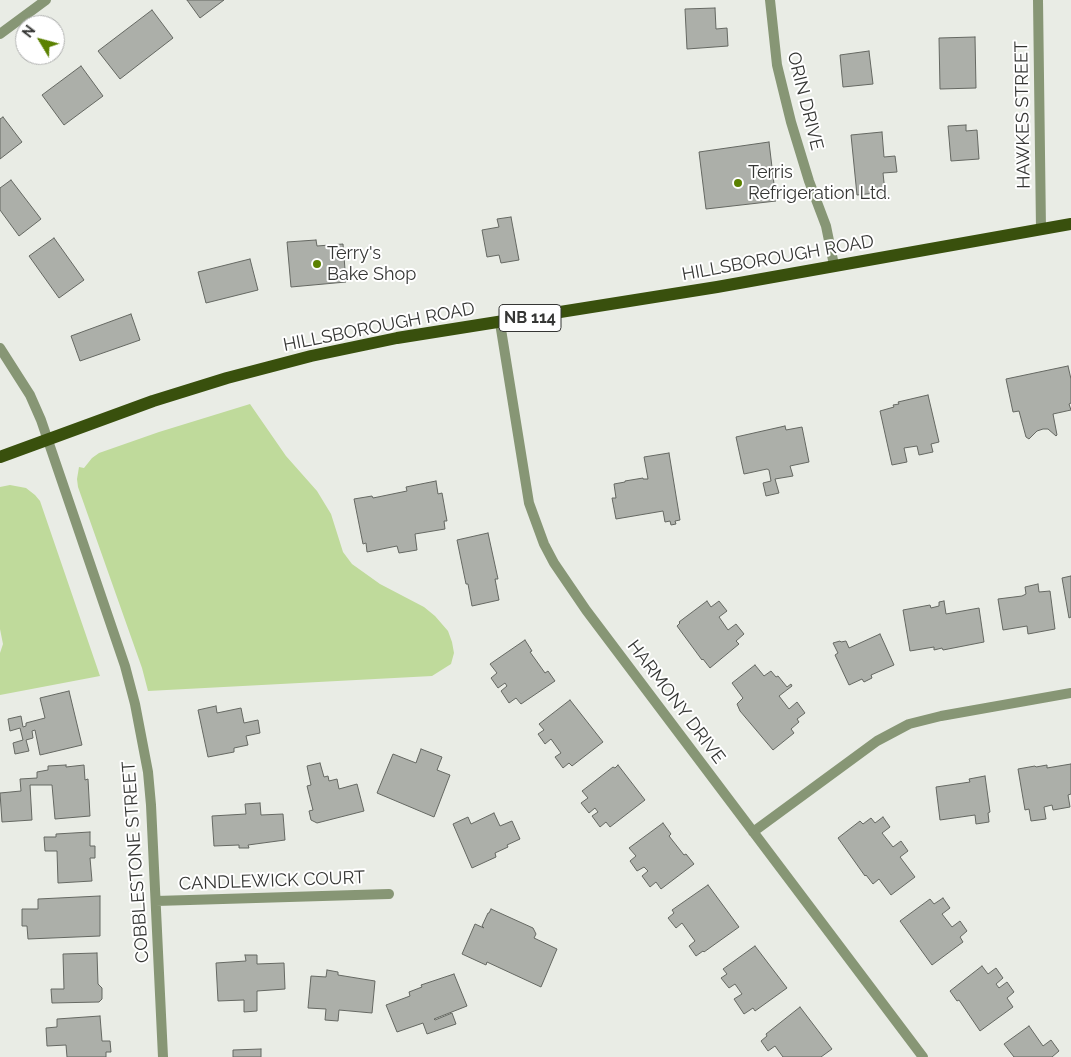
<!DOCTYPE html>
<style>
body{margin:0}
#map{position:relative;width:1071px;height:1057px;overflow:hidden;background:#e9ece5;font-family:Raleway,sans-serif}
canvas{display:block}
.north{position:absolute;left:15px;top:15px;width:50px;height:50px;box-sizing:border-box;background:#fff;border:1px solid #aeafae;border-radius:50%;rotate:307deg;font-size:14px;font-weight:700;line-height:20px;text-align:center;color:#353634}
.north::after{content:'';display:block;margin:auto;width:18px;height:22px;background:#5b8100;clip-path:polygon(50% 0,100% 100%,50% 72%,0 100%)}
</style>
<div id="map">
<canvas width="1071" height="1057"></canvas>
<div class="north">N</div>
</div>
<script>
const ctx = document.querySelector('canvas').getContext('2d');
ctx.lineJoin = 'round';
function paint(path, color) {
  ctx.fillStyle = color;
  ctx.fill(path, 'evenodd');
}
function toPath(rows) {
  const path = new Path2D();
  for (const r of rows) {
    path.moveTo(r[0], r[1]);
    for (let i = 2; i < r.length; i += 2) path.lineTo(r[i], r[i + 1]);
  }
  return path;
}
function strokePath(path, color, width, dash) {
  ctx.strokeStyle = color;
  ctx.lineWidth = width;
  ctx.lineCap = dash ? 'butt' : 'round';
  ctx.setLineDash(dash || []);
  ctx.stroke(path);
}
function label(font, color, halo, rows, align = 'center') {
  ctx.font = font + ' Raleway,sans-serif';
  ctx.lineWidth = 4;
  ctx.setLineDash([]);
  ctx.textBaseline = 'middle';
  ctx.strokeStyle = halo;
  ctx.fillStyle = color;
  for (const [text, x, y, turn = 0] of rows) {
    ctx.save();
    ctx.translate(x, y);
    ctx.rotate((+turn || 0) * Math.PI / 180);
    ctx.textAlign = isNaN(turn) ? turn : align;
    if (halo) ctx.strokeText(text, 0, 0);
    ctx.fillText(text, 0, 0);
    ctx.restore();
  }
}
paint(toPath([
 [250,404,286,456,317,491,331,514,343,552,352,564,380,584,424,607,435,616,448,631,452,642,454,653,451,664,432,676,148,691,142,668,78,487,77,479,79,467,84,468,92,458,99,453,159,432],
 [10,485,26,488,35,495,40,501,100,676,0,695,0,653,3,644,0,629,0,487]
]), '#bfda9b');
const building = toPath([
 [187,0,224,0,200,18,187,0],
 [715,8,716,29,727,28,728,46,687,49,685,9,715,8],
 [152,10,173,38,120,79,98,51,152,10],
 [975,37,976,88,940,89,939,38,975,37],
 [869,51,873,84,843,87,840,55,869,51],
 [81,66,103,96,64,125,42,95,81,66],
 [3,117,22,142,0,159,0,119,3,117],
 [966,125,966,131,977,130,979,159,951,161,948,126,966,125],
 [882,132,884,157,895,156,897,172,883,173,885,192,857,195,851,135,882,132],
 [769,142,776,201,706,209,699,152,769,142],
 [11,180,41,219,19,236,0,210,0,188,11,180],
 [511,217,519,260,501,263,499,255,487,257,482,230,499,227,497,219,511,217],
 [54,238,84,280,59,298,29,256,54,238],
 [316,240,317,246,343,244,346,282,291,287,287,242,316,240],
 [250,259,258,290,206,303,198,272,250,259],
 [131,314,140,340,80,361,71,336,131,314],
 [1068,366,1071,379,1071,403,1069,404,1071,410,1053,414,1057,435,1056,436,1048,429,1043,429,1037,431,1029,439,1026,437,1019,411,1013,412,1006,379,1068,366],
 [928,395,939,442,931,444,933,452,919,455,917,446,904,448,907,462,892,465,880,411,894,407,893,405,899,404,898,402,928,395],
 [785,426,786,430,802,427,809,462,790,466,793,476,775,479,779,493,766,496,763,483,771,481,769,470,767,469,744,474,736,437,785,426],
 [669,453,680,520,675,521,676,524,671,525,670,521,665,522,663,511,616,519,612,498,616,498,614,484,625,482,625,481,643,478,643,479,648,479,644,457,669,453],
 [436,481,438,494,442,493,447,521,444,521,445,529,415,534,417,550,399,553,397,546,367,552,366,543,363,544,354,499,372,496,373,498,407,491,406,487,436,481],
 [488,533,498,579,495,579,499,600,472,606,468,584,466,584,457,540,488,533],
 [1071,576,1071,617,1069,618,1062,578,1071,576],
 [1038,584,1039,592,1050,591,1055,629,1028,634,1027,626,1003,630,998,599,1022,596,1026,594,1025,587,1038,584],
 [707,601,711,607,719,601,727,611,719,617,728,630,736,624,744,634,736,641,739,644,710,668,703,659,702,660,677,626,680,623,679,622,707,601],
 [944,601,946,614,979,608,984,642,943,650,942,648,934,650,934,647,910,651,903,610,930,605,931,608,939,606,939,602,944,601],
 [880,634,894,665,871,675,872,678,864,682,862,679,849,685,835,655,838,653,833,643,840,641,841,642,846,641,849,648,880,634],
 [525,640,532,651,530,652,545,673,548,671,555,681,521,704,516,698,509,703,501,691,507,686,505,683,498,688,491,678,497,673,490,664,525,640],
 [755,665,764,676,771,671,776,677,778,676,787,687,791,684,792,686,779,696,789,709,797,702,805,713,797,719,799,722,791,729,794,733,773,750,740,711,737,704,743,698,732,683,755,665],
 [69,691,82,745,40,755,35,730,32,731,33,738,26,740,29,751,15,754,13,743,23,740,20,728,10,731,8,719,21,716,23,727,26,726,26,723,45,718,40,698,69,691],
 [570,700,603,742,572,766,569,763,563,768,555,757,561,753,551,739,545,744,538,734,544,730,539,724,570,700],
 [216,706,217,713,241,708,244,723,258,720,260,733,246,736,248,745,234,748,234,752,208,757,198,710,216,706],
 [421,749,442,757,437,770,450,775,434,817,377,793,393,754,416,763,421,749],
 [320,763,324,777,328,776,329,781,337,779,339,789,357,784,364,811,317,823,311,820,309,811,313,810,307,786,311,785,307,766,320,763],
 [1071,764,1071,794,1068,795,1070,807,1053,810,1052,805,1044,807,1046,819,1031,821,1029,809,1025,810,1018,769,1035,766,1036,767,1047,765,1047,768,1071,764],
 [66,765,66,767,84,765,85,780,88,779,90,816,55,819,52,785,30,785,32,820,2,822,0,793,21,791,20,779,37,778,37,772,48,770,48,766,66,765],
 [618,765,645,800,610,827,606,822,600,827,592,816,598,812,595,808,589,813,581,803,588,798,582,791,613,767,615,768,618,765],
 [985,776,990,812,988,813,989,822,976,824,975,815,940,820,936,787,970,782,969,779,985,776],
 [260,803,261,815,283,814,285,840,248,845,249,848,239,848,239,845,214,846,212,816,246,814,245,804,260,803],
 [494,813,500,826,512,821,520,839,507,845,508,847,495,853,496,857,472,868,453,824,468,817,471,824,494,813],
 [883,817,890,827,882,833,893,847,901,841,908,851,900,857,915,877,891,895,879,879,873,884,866,875,865,876,838,838,860,821,863,824,871,818,875,823,883,817],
 [663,823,671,834,669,836,684,855,686,854,694,864,661,889,656,882,650,887,642,876,648,871,644,867,637,871,630,861,636,856,629,848,663,823],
 [90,832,90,846,95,846,95,858,90,858,92,881,58,883,57,851,45,851,44,837,56,837,56,834,90,832],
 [708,885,739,927,704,952,703,951,696,956,689,946,695,941,682,923,676,928,668,918,674,913,672,910,708,885],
 [100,896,100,936,28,939,27,926,22,926,22,909,38,909,38,899,100,896],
 [943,898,950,908,942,914,952,927,960,921,967,931,960,937,963,942,932,965,900,921,930,899,934,904,943,898],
 [491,909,533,928,536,934,534,938,557,949,541,987,487,962,486,965,462,954,475,924,484,928,482,926,488,913,489,913,491,909],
 [755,946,787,988,755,1011,753,1008,744,1014,734,999,742,994,735,984,729,988,721,978,727,974,723,969,755,946],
 [97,953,98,984,102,988,102,999,99,1002,52,1003,51,989,64,989,63,954,97,953],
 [245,955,257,955,257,964,284,963,285,989,257,991,257,1011,244,1012,244,1000,218,1001,216,963,246,961,245,955],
 [982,966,988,974,996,968,1003,978,996,984,999,988,1007,982,1014,992,1007,998,1013,1007,980,1031,959,1000,957,1001,950,991,982,966],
 [327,970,338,972,338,975,375,981,372,1013,339,1010,338,1021,325,1020,326,1009,308,1008,311,976,326,977,327,970],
 [454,974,467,1006,434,1019,435,1020,452,1013,456,1024,427,1034,423,1023,397,1032,386,1005,410,996,409,992,422,987,421,985,454,974],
 [800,1007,832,1049,821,1057,783,1057,775,1046,768,1051,761,1041,767,1036,766,1034,800,1007],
 [100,1016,102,1041,110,1041,111,1052,106,1052,106,1057,67,1057,66,1045,47,1046,46,1028,57,1027,57,1019,100,1016],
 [1029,1026,1043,1046,1051,1040,1059,1051,1052,1057,1014,1057,1004,1044,1029,1026],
 [261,1049,261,1057,233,1057,233,1050,261,1049]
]);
paint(building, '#acafa9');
strokePath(building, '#656862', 1);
strokePath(toPath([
 [770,0,777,65,791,122,809,181,826,226,834,265],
 [1038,0,1041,229],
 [0,34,46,0],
 [500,323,529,503,544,544,554,563,586,610,923,1057],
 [0,348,30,395,41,420,125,666,135,704,148,772,151,805,163,1057],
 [753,832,877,741,909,724,941,716,1071,693],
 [156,901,389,894]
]), '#879675', 10);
strokePath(toPath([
 [0,457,153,401,227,378,311,356,397,338,717,287,1071,224]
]), '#39500d', 12);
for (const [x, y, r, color] of [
 [738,183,5,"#5b8100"],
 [317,264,5,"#5b8100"]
]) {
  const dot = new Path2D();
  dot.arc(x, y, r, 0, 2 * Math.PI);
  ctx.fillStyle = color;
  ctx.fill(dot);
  strokePath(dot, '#fff', 2);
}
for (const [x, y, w] of [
 [530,318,62]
]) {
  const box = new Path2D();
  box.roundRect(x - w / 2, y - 13.5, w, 27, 4);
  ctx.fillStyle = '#fff';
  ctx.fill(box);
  strokePath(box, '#353634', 1);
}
label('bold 16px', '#353634', null, [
 ["NB 114",530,318]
]);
label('18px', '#353634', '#fff', [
 ["ORIN DRIVE",805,101,76],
 ["HAWKES STREET",1023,115,-91],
 ["HILLSBOROUGH ROAD",778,258,-10],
 ["HILLSBOROUGH ROAD",379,327,-11],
 ["HARMONY DRIVE",676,702,53],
 ["COBBLESTONE STREET",136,862,-94],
 ["CANDLEWICK COURT",272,881,-2]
]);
label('18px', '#353634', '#fff', [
 ["Terris",748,173],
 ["Refrigeration Ltd.",748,194],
 ["Terry's",327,254],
 ["Bake Shop",327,275]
], 'left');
</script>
